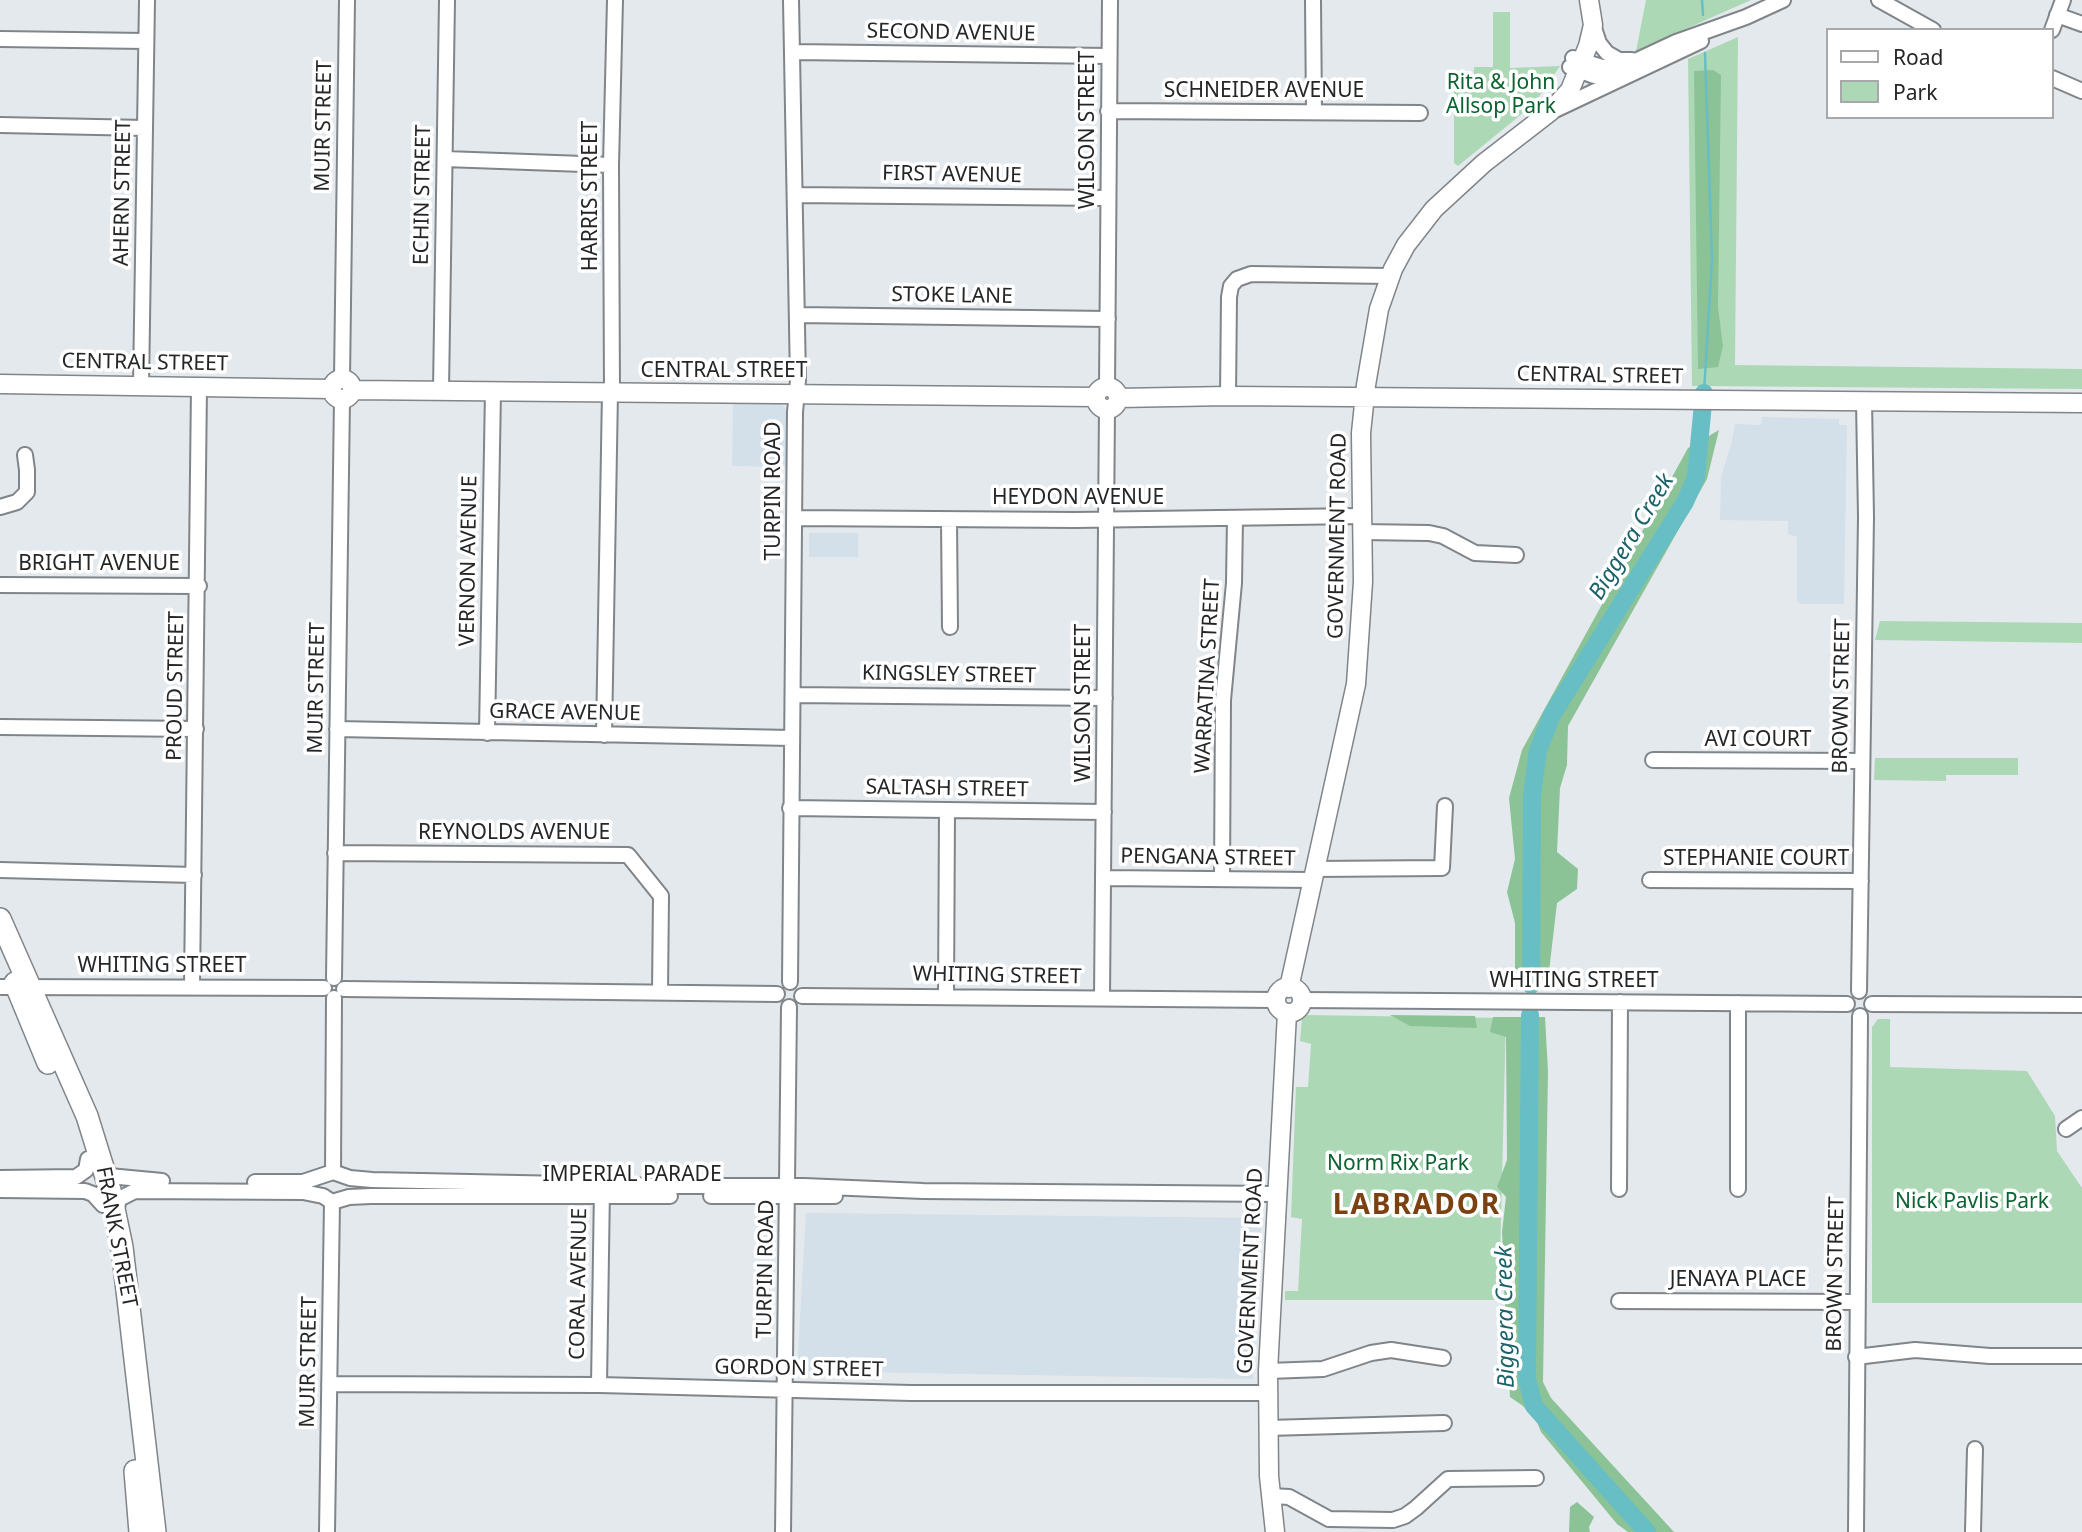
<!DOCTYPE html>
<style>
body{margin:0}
#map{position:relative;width:2082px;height:1532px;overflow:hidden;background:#e4e9ee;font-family:"Noto Sans",sans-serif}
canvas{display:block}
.legend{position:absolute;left:1826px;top:28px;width:228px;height:91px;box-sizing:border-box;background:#fff;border:2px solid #a7a8a9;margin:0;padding:9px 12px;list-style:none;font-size:21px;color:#242628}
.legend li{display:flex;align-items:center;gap:14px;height:35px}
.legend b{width:35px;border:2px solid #a7a8a9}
</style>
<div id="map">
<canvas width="2082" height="1532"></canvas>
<ul class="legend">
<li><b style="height:9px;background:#fff"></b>Road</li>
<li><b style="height:19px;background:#add8b6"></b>Park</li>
</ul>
</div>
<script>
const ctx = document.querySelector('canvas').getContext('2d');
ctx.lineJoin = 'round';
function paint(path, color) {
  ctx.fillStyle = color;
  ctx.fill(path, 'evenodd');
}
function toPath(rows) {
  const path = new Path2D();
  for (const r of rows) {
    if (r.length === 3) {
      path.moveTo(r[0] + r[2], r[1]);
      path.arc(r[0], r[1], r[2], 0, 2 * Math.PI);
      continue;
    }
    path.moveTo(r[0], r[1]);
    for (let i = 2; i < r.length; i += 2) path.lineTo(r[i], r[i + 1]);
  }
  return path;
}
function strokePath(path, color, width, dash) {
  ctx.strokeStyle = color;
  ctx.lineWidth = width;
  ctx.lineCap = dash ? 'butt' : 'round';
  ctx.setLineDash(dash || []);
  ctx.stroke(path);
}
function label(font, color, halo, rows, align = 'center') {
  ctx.font = font + ' "Noto Sans",sans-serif';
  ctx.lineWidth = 7;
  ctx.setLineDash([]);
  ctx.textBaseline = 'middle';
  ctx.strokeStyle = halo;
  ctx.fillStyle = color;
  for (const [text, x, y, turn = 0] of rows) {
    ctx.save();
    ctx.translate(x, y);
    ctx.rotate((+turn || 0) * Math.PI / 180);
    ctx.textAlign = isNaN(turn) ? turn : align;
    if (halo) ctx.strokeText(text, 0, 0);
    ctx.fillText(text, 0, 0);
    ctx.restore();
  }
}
paint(toPath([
 [733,404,781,404,787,410,787,467,732,466],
 [1762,417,1839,419,1839,425,1847,425,1844,604,1800,604,1797,600,1797,537,1788,534,1788,521,1720,520,1721,477,1731,445,1735,424,1761,425],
 [809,533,858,533,858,557,809,557],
 [806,1213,1261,1218,1253,1379,797,1371]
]), '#d3dfe9');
paint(toPath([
 [1646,0,1751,0,1636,51],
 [1493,12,1510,12,1510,68,1560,66,1534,104,1458,166,1454,163,1454,88,1473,88,1474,67,1493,67],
 [1738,37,1735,365,2082,369,2082,389,1692,386,1688,59],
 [1880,621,2082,623,2082,643,1875,640],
 [1875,758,2018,758,2018,775,1946,775,1946,781,1874,780],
 [1305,1015,1506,1018,1499,1300,1285,1300,1285,1291,1298,1291,1302,1219,1291,1217,1296,1087,1308,1087,1311,1044,1300,1041,1302,1018],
 [1878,1019,1890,1019,1890,1067,2027,1071,2055,1116,2057,1151,2082,1188,2082,1303,1872,1303,1872,1027]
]), '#add8b6');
paint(toPath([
 [1713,70,1721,75,1718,307,1723,346,1718,367,1698,369,1694,71],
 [1719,430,1707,479,1568,726,1567,765,1560,788,1557,852,1578,869,1577,889,1557,903,1548,980,1515,969,1515,923,1507,892,1515,859,1509,798,1522,750,1688,448],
 [1390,1015,1475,1016,1477,1028,1410,1026],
 [1493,1017,1545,1017,1548,1071,1543,1382,1551,1398,1674,1532,1628,1532,1617,1524,1541,1432,1537,1422,1523,1406,1510,1397,1504,1287,1515,1285,1515,1279,1504,1268,1502,1232,1506,1197,1497,1187,1507,1160,1506,1037,1490,1032],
 [1577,1502,1594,1517,1589,1527,1590,1532,1569,1532,1570,1507]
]), '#8bc397');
strokePath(toPath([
 [1702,0,1703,15],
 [1704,392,1712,260,1705,53]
]), '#67bec4', 2.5);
strokePath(toPath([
 [1531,985,1532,795,1538,750,1552,715,1685,502,1696,477,1704,393],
 [1530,1015,1527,1379,1534,1406,1647,1532]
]), '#67bec4', 18);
const minor = toPath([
 [1313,0,1314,112],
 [1879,0,1933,30],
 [2057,15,2082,24],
 [1593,25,1599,43,1607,53,1619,60,1632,60],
 [2052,30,2063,0],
 [0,39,146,41],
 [793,52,1109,56],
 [1573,58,1602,67,1615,67,1631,63,1676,42,1746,17,1783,0],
 [1570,67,1594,76,1615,76],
 [2052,78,2082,91],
 [1555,110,1701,41],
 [1108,111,1420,113],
 [0,125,145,128],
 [445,159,611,165],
 [795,195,1108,198],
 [797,315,1108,319],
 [342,379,347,0],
 [141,386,147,0],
 [1107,387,1110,0],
 [441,390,447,0],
 [612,392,611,165,615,0],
 [1228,396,1229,297,1231,286,1237,279,1251,274,1389,276],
 [0,507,17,502,27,492,27,470,25,455],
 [795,518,1075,520,1362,516],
 [949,520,950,627],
 [1362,532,1429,533,1443,536,1475,553,1516,555],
 [0,585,199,586],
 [793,695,1105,698],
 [0,727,196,729],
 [337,729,792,738],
 [487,733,493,391],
 [604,735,610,392],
 [1653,760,1862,761],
 [790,808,1104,812],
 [335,853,628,855,661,896,660,992],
 [1314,869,1442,868,1445,806],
 [0,870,194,875],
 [1104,878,1311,880],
 [1222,879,1223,700,1234,583,1235,518],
 [1650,880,1861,881],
 [334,978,342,399],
 [790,982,795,412,798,380,791,0],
 [192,986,199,387],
 [0,987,324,988],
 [344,989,777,994],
 [1859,991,1866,517,1864,401],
 [802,996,1276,1000],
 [946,996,947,811],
 [1102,998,1107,408],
 [1301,1000,1847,1004],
 [1738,1003,1738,1189],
 [1872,1004,2082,1005],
 [2066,1129,2082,1118],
 [104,1168,109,1176,162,1181],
 [333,1172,350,1178,372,1180,664,1186,804,1186,923,1191,1277,1194],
 [333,1172,334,998],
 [0,1178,76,1177,86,1170,88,1159],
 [255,1182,303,1182,333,1172],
 [1619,1189,1620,1002],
 [0,1190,85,1191,93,1194,103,1205],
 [711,1196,835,1196],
 [332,1202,349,1197,371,1196,670,1196],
 [116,1212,119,1199,135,1191,303,1192,323,1196,332,1202],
 [1619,1301,1857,1302],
 [1856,1357,1915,1350,1990,1356,2082,1356],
 [1268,1371,1323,1369,1371,1353,1391,1350,1443,1358],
 [329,1384,599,1385,911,1393,1268,1393],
 [599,1385,602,1188],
 [1268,1428,1444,1423],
 [1271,1496,1289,1497,1329,1519,1393,1520,1405,1516,1416,1508,1448,1479,1536,1478],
 [327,1532,332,1202],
 [783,1532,789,1007],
 [1856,1532,1860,1016],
 [1973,1532,1975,1449]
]);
const major = toPath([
 [342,389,10],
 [0,384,331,389],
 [1107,398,11],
 [352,390,1096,397],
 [1118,398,1228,396,2082,403],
 [1289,1000,13],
 [1289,988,1356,684,1363,582,1361,433,1366,385,1379,309,1393,269,1406,245,1434,209,1484,163,1550,112,1570,90,1588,46,1593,25,1589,0],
 [1275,1532,1269,1476,1268,1371,1287,1013]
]);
const highway = toPath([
 [0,919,87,1116,110,1190,122,1247,155,1532],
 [15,983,48,1063],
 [135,1471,140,1532]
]);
strokePath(minor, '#808589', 18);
strokePath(major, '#808589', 21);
strokePath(highway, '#808589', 24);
strokePath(minor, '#fff', 14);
strokePath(major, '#fff', 18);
strokePath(highway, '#fff', 21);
label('21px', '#242628', '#fff', [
 ["SECOND AVENUE",951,33,1],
 ["SCHNEIDER AVENUE",1264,91],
 ["MUIR STREET",324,126,-89],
 ["WILSON STREET",1088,130,-90],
 ["FIRST AVENUE",952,175,1],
 ["AHERN STREET",123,193,-89],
 ["ECHIN STREET",423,195,-89],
 ["HARRIS STREET",591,196,-90],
 ["STOKE LANE",952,296,1],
 ["CENTRAL STREET",145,363,1],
 ["CENTRAL STREET",724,371],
 ["CENTRAL STREET",1600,376,1],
 ["TURPIN ROAD",774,491,-90],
 ["HEYDON AVENUE",1078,498],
 ["GOVERNMENT ROAD",1338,536,-89],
 ["VERNON AVENUE",469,561,-89],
 ["BRIGHT AVENUE",99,564],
 ["KINGSLEY STREET",949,675,1],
 ["WARRATINA STREET",1208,676,-87],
 ["PROUD STREET",176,686,-89],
 ["MUIR STREET",317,688,-89],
 ["BROWN STREET",1842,696,-89],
 ["WILSON STREET",1084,703,-90],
 ["GRACE AVENUE",565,713,1],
 ["AVI COURT",1758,740],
 ["SALTASH STREET",947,789,1],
 ["REYNOLDS AVENUE",514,833],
 ["PENGANA STREET",1208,858,1],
 ["STEPHANIE COURT",1756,859],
 ["WHITING STREET",162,966],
 ["WHITING STREET",997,976,1],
 ["WHITING STREET",1574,981],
 ["IMPERIAL PARADE",632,1175],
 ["FRANK STREET",116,1237,79],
 ["TURPIN ROAD",766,1269,-89],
 ["GOVERNMENT ROAD",1251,1271,-87],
 ["BROWN STREET",1836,1274,-89],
 ["JENAYA PLACE",1738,1280],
 ["CORAL AVENUE",579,1284,-89],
 ["MUIR STREET",309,1362,-89],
 ["GORDON STREET",799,1369,1]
]);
label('21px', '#0b6430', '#fff', [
 ["Rita & John",1501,83],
 ["Allsop Park",1501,107],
 ["Norm Rix Park",1398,1164],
 ["Nick Pavlis Park",1972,1202]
]);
label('italic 23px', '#1b6368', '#fff', [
 ["Biggera Creek",1632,537,-59],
 ["Biggera Creek",1506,1317,-91]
]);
ctx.letterSpacing = '2px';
label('bold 28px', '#7c4111', '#fff', [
 ["LABRADOR",1417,1206]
]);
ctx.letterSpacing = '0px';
</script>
